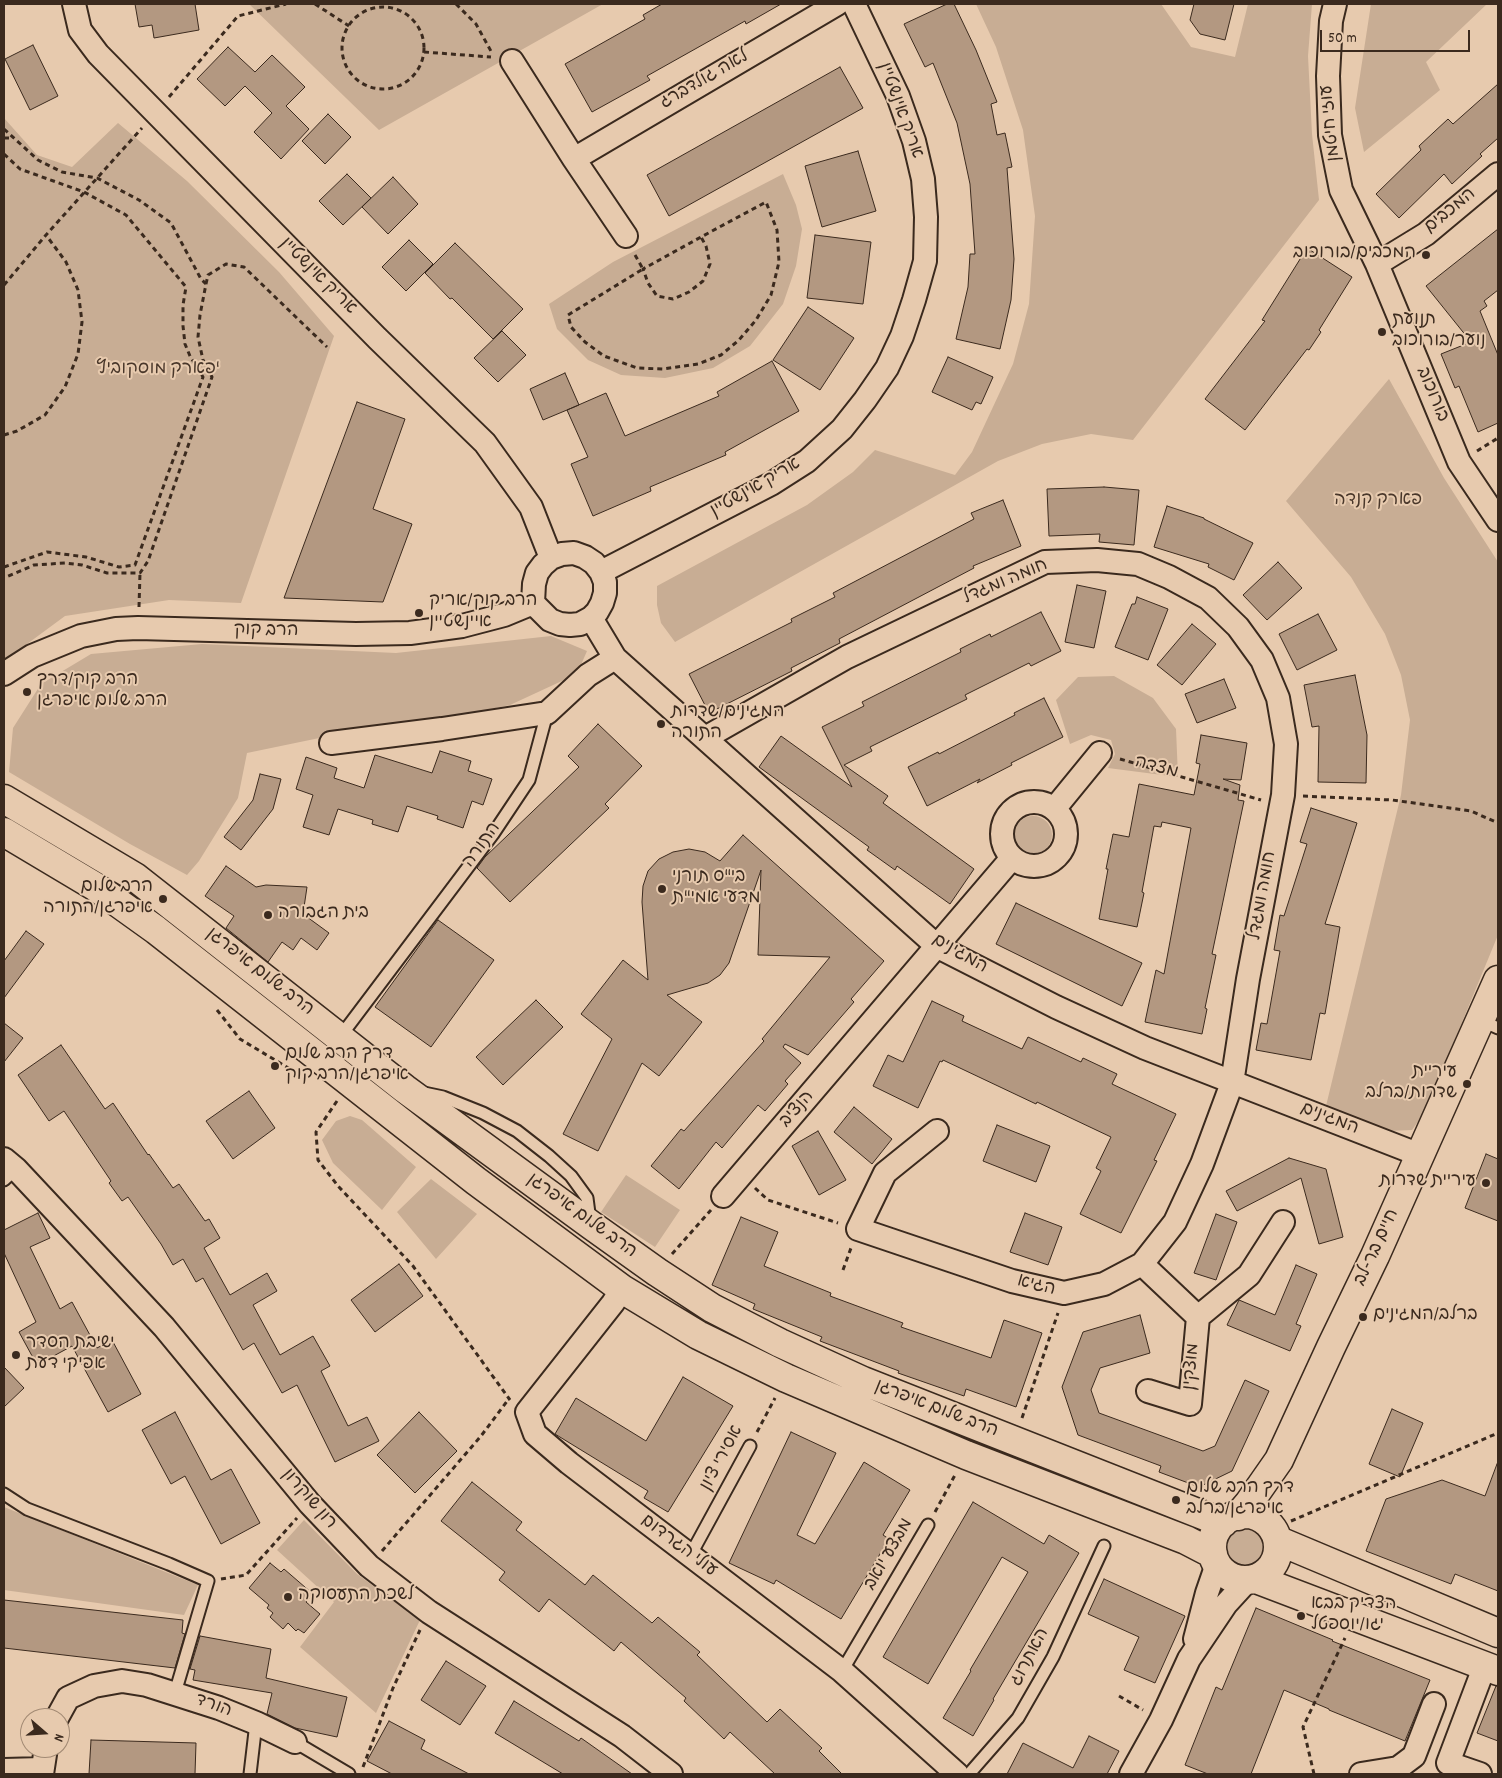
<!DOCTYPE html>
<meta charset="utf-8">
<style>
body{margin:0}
#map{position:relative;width:1502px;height:1778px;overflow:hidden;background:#e7caae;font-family:Dekko,sans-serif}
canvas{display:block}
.frame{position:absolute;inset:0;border:5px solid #3b2a1e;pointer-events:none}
.north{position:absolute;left:20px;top:1708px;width:50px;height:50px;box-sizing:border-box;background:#e7caae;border:1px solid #a28a74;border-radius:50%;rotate:109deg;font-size:14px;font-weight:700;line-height:20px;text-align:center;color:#3b2a1e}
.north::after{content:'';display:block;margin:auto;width:18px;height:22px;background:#3b2a1e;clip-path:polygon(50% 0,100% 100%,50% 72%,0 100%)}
.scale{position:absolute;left:1320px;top:30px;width:150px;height:22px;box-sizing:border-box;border:2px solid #3b2a1e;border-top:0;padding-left:6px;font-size:15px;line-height:18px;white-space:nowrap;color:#3b2a1e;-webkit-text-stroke:4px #e7caae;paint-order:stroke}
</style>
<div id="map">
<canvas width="1502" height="1778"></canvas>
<div class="frame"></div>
<div class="north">N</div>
<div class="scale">50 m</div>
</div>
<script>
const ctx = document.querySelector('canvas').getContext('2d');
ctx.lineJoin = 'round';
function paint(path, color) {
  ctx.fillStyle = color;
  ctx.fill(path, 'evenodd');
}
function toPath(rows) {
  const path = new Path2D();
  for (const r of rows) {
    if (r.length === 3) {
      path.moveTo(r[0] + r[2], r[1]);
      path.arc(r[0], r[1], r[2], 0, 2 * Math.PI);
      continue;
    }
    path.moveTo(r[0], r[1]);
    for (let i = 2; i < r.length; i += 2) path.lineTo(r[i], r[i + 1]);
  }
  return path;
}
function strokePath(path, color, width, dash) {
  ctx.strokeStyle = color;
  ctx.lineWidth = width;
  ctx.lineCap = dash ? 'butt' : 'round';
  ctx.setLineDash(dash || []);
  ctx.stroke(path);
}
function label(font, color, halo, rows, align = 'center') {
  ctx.font = font + ' Dekko,"Playpen Sans Hebrew",sans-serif';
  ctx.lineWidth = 4;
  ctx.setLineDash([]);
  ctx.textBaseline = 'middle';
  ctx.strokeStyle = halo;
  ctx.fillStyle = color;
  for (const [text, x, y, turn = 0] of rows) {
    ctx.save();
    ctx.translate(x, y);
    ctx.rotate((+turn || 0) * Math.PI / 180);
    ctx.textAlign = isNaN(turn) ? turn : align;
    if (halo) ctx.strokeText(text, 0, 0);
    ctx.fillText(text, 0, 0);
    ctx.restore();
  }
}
paint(toPath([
 [249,4,603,4,379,130],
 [976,4,1161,4,1191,47,1235,57,1248,4,1312,4,1308,56,1312,134,1319,200,1133,440,1091,434,1042,444,998,461,675,642,661,623,657,605,657,586,807,505,853,472,875,450,955,475,972,452,1013,364,1029,304,1035,216,1023,130,996,47],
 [1371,4,1487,4,1426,62,1440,90,1364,152,1355,108],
 [4,118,37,155,72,167,118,123,187,181,279,272,334,336,241,603,169,600,65,616,4,661],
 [783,174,796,205,802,229,796,266,783,304,750,346,713,368,665,378,621,375,588,360,557,329,549,304,613,262],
 [1389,379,1444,478,1498,562,1498,935,1425,1112,1412,1130,1387,1131,1326,1106,1401,795,1410,720,1401,675,1385,634,1351,577,1286,501],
 [551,636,587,651,577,674,510,705,446,718,329,736,247,753,238,798,199,861,187,875,130,844,9,772,13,728,41,684,91,654,202,644,396,653],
 [1114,676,1153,698,1176,729,1178,777,1108,768,1115,754,1111,740,1091,735,1070,744,1056,700,1078,677],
 [1033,835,19],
 [350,1116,362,1120,416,1167,382,1210,333,1163,322,1140,336,1121],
 [626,1175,680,1210,655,1247,601,1212],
 [431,1179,477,1214,436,1259,397,1212],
 [4,1507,198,1585,184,1615,4,1590],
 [304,1520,357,1574,420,1620,376,1713,300,1647,334,1602,277,1550],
 [1247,1548,20]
]), '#c8ad94');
const building = toPath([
 [135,4,195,4,199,30,154,38,152,25,139,27,135,4],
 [662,4,781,4,746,24,745,21,647,76,650,80,592,112,565,64,645,19,643,15,662,4],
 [947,4,954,4,976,50,997,102,991,104,997,135,1005,133,1012,167,1007,168,1014,259,1011,300,1000,349,956,339,968,287,970,254,975,254,970,184,957,123,933,63,925,67,904,24,947,4],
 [1194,4,1234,4,1225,40,1200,34,1190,20,1194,4],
 [33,45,58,96,30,110,5,59,33,45],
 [228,47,255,72,272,55,305,87,286,106,309,129,281,159,254,132,272,113,245,86,225,106,197,79,228,47],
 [840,67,863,108,669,216,647,175,840,67],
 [1498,84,1498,138,1480,154,1482,156,1452,184,1444,174,1399,218,1376,194,1421,150,1419,146,1448,119,1453,124,1498,84],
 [328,114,351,137,325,164,302,141,328,114],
 [858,151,876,211,822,227,805,166,858,151],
 [347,174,371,198,343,225,319,201,347,174],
 [393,177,418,204,388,234,362,207,393,177],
 [1498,229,1498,290,1484,301,1487,306,1480,311,1498,355,1498,423,1478,432,1459,386,1455,388,1441,354,1471,342,1426,286,1498,229],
 [815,235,871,242,863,304,807,298,815,235],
 [409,240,433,264,406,291,382,267,409,240],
 [455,243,523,309,493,339,452,298,450,299,425,273,455,243],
 [1307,248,1352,277,1319,330,1321,332,1309,350,1307,349,1245,430,1205,399,1265,321,1262,320,1307,248],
 [808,307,854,338,820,390,773,360,808,307],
 [502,331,526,355,498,382,474,358,502,331],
 [948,357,993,377,981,404,976,402,972,410,932,392,948,357],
 [772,361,799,411,725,452,726,455,650,487,651,491,593,516,571,464,588,457,567,410,606,393,625,436,719,396,717,392,772,361],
 [565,373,579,405,543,420,530,389,565,373],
 [357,402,405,419,373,509,412,524,383,602,284,598,357,402],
 [1104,487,1139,490,1134,545,1099,542,1100,534,1049,536,1047,489,1104,487],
 [1003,500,1021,546,973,566,974,568,839,639,840,643,791,668,792,671,709,713,689,674,792,622,791,619,835,597,833,593,974,519,971,513,1003,500],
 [1167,506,1204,518,1204,519,1253,543,1234,580,1208,567,1209,564,1154,547,1167,506],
 [1278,562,1302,588,1267,620,1243,595,1278,562],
 [1077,585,1106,591,1094,648,1065,642,1077,585],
 [1137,597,1168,609,1148,660,1115,647,1132,604,1135,604,1137,597],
 [1041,612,1061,651,1031,666,1029,663,965,695,967,699,870,747,872,751,844,765,888,796,883,803,974,869,950,904,897,866,895,870,867,850,869,847,759,767,781,736,852,787,822,727,864,706,862,702,961,652,960,649,990,634,991,637,1041,612],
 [1318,614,1337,650,1297,670,1279,634,1318,614],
 [1192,624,1216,644,1182,685,1157,665,1192,624],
 [1355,675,1367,735,1366,783,1318,782,1319,726,1312,727,1304,685,1355,675],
 [1224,679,1236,708,1197,723,1185,694,1224,679],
 [1044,698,1063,737,1011,763,1012,765,977,783,980,779,927,806,908,767,938,752,939,754,1015,715,1014,713,1044,698],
 [598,724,642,766,605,804,609,808,510,902,477,868,485,857,579,767,568,756,598,724],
 [1201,735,1247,743,1241,780,1223,779,1240,785,1238,800,1244,801,1212,954,1216,955,1205,1008,1207,1009,1202,1034,1145,1022,1156,970,1164,974,1191,828,1162,822,1161,827,1154,826,1142,892,1144,893,1137,927,1099,919,1108,869,1106,869,1113,834,1129,837,1139,784,1194,795,1200,764,1196,763,1201,735],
 [440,751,471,761,468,771,492,779,483,805,472,801,463,828,437,819,438,816,407,806,398,832,372,824,373,820,338,809,329,835,303,827,313,795,296,789,306,757,337,768,334,778,364,788,375,755,432,773,440,751],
 [260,774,281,779,273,809,241,850,224,837,253,800,260,774],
 [1311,808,1357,823,1325,924,1340,927,1325,1014,1320,1013,1311,1060,1256,1050,1261,1023,1267,1024,1280,951,1274,950,1280,915,1284,916,1307,844,1300,842,1311,808],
 [743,835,884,961,851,999,854,1002,808,1055,785,1044,783,1047,801,1063,785,1081,788,1084,765,1111,758,1105,722,1148,716,1142,679,1189,651,1166,681,1129,684,1131,764,1041,762,1039,830,957,758,955,761,870,729,963,720,975,708,983,667,995,702,1022,659,1076,642,1063,598,1151,563,1134,612,1039,581,1014,623,960,648,980,642,902,643,886,648,871,659,859,673,852,689,849,705,852,720,861,743,835],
 [226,866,256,887,266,885,307,887,303,914,329,933,317,950,301,938,293,950,282,942,268,962,226,928,234,916,205,896,226,866],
 [1016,903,1142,963,1122,1006,996,944,1016,903],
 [438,920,494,960,431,1047,375,1007,438,920],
 [26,931,44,944,4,998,4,961,26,931],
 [536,1000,563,1027,503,1085,476,1057,536,1000],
 [932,1001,964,1016,962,1021,1022,1049,1028,1037,1081,1062,1083,1058,1117,1074,1112,1084,1176,1114,1154,1160,1157,1161,1121,1233,1080,1214,1101,1171,1096,1168,1111,1137,1037,1102,1036,1104,943,1060,942,1062,940,1061,918,1108,873,1086,888,1055,903,1062,932,1001],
 [4,1023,23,1038,4,1062,4,1023],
 [61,1045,105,1109,113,1103,148,1155,149,1154,173,1188,179,1184,205,1221,209,1219,220,1238,204,1248,230,1295,267,1273,277,1291,253,1305,280,1355,313,1336,330,1366,321,1371,348,1426,367,1417,379,1441,335,1462,297,1385,282,1393,254,1343,243,1350,203,1278,196,1282,183,1259,173,1265,161,1244,128,1197,122,1201,109,1183,111,1181,64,1111,49,1121,18,1075,61,1045],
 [249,1091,275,1128,233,1159,206,1121,249,1091],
 [854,1107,892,1139,872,1164,834,1132,854,1107],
 [997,1125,1050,1146,1036,1182,983,1161,997,1125],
 [818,1131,846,1180,819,1195,792,1146,818,1131],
 [1486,1154,1498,1159,1498,1221,1465,1208,1486,1154],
 [1289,1158,1326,1169,1343,1237,1319,1244,1301,1178,1237,1211,1226,1191,1289,1158],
 [38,1213,50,1238,30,1247,60,1309,72,1302,97,1348,112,1340,141,1394,108,1412,72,1346,37,1365,19,1332,36,1322,4,1253,4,1230,38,1213],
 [1025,1213,1062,1227,1048,1265,1010,1252,1025,1213],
 [1216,1214,1237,1222,1216,1280,1194,1273,1216,1214],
 [741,1217,778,1232,764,1266,831,1293,830,1296,903,1323,901,1327,991,1358,1004,1320,1042,1333,1016,1407,966,1389,964,1396,898,1373,899,1371,820,1341,822,1337,753,1309,755,1304,712,1285,741,1217],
 [399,1264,423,1296,375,1332,351,1300,399,1264],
 [1296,1265,1317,1274,1296,1324,1301,1326,1290,1351,1227,1325,1239,1300,1275,1315,1296,1265],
 [1140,1315,1150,1353,1100,1368,1091,1390,1099,1413,1203,1451,1215,1446,1245,1380,1269,1391,1232,1471,1199,1487,1159,1472,1161,1466,1078,1435,1062,1387,1083,1332,1140,1315],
 [4,1367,24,1388,4,1407,4,1367],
 [683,1377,733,1406,668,1512,644,1498,648,1491,555,1434,576,1398,646,1441,683,1377],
 [1392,1409,1423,1423,1400,1477,1369,1464,1392,1409],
 [175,1412,211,1480,231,1469,260,1523,221,1544,185,1476,171,1484,142,1430,175,1412],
 [419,1412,457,1451,415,1493,377,1455,419,1412],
 [791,1432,836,1453,797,1535,815,1544,864,1462,910,1490,883,1535,889,1539,841,1619,776,1580,774,1584,729,1563,791,1432],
 [1497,1464,1498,1464,1498,1591,1455,1574,1451,1584,1366,1551,1386,1499,1442,1480,1485,1496,1497,1464],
 [472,1482,522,1522,516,1530,585,1585,593,1575,652,1623,658,1617,700,1652,697,1655,767,1722,780,1709,822,1748,819,1751,842,1774,775,1774,730,1732,724,1739,684,1701,686,1698,621,1642,614,1651,549,1599,539,1612,499,1580,505,1572,441,1521,472,1482],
 [973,1502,1044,1544,1049,1535,1079,1553,993,1699,994,1700,973,1736,943,1718,971,1671,970,1670,1028,1572,1002,1557,928,1684,883,1657,973,1502],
 [270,1563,281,1572,284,1569,313,1594,306,1602,320,1614,304,1633,298,1629,296,1631,288,1623,283,1629,270,1617,273,1613,267,1608,269,1605,249,1588,270,1563],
 [1104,1579,1185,1616,1155,1683,1124,1670,1139,1637,1088,1614,1104,1579],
 [4,1600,183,1620,182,1633,185,1634,175,1668,4,1648,4,1600],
 [1256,1608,1333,1640,1332,1641,1430,1680,1405,1741,1329,1710,1329,1709,1284,1690,1251,1774,1208,1774,1185,1765,1216,1687,1222,1690,1256,1608],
 [200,1636,271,1649,266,1678,347,1697,337,1737,295,1728,267,1714,272,1693,193,1680,195,1670,190,1669,200,1636],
 [446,1661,486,1686,460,1725,421,1700,446,1661],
 [1496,1686,1498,1686,1498,1741,1477,1733,1496,1686],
 [514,1701,579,1741,581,1738,632,1774,563,1774,495,1733,514,1701],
 [389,1721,425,1740,421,1749,469,1774,392,1774,367,1761,389,1721],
 [1089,1736,1119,1751,1107,1774,1007,1774,1023,1743,1073,1768,1089,1736],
 [91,1740,196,1743,195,1774,89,1774,91,1740]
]);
paint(building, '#b39881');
strokePath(building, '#3b2a1e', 1);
const lane = toPath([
 [1480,1020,1498,1028],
 [340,1037,493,834,529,780,547,713],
 [424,1093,443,1097,483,1113,517,1131,549,1156,571,1176,587,1198,590,1221],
 [4,1180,16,1169],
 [4,1494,27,1509,169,1564,208,1581,175,1693],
 [690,1556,750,1446],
 [842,1671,928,1525],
 [295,1742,349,1774],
 [250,1774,256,1723],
 [969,1774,1018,1718,1053,1657,1104,1546]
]);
const street = toPath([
 [74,4,80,30,98,54,377,338,485,443,531,507,551,558],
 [1335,4,1331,21,1328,76,1330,135,1341,190,1377,264,1459,462,1498,520],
 [512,61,574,159,626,236],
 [574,159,837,4],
 [1377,264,1426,234,1498,174],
 [574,553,585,557,594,563,601,572,605,582,605,593,602,603,597,612,591,618,580,624,570,625,560,624,550,620,533,603,534,584,537,573,543,565,551,558,562,554,574,553],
 [601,572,771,484,807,461,842,429,865,400,887,368,902,336,914,300,925,261,926,217,923,179,914,141,898,96,854,4],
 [591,618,615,658,938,947,1056,1007,1145,1048,1420,1155],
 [4,674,32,656,81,636,116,629,138,628,356,634,410,633,462,626,504,615,533,603],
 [705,738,847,657,1045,562,1097,560,1138,564,1169,577,1208,598,1238,627,1262,660,1278,698,1286,744,1283,795,1248,979,1232,1083,1202,1164,1175,1222,1142,1264,1104,1284,1064,1293,1012,1281,858,1229,885,1173,937,1131],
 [331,743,442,729,547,713,588,675,615,658],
 [1034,834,32],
 [1055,808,1100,753],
 [4,1159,16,1169,164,1327,310,1504,369,1566,429,1612,622,1736,671,1774],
 [723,1196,1012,858],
 [1142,1264,1198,1317,1190,1404,1148,1391],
 [622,1289,613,1303,527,1412,535,1434,569,1463,842,1671,957,1774],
 [1198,1317,1249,1275,1283,1222],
 [1195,1639,1207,1593,1217,1564],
 [57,1718,68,1698,94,1686,122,1681,147,1685,219,1708,256,1723,295,1742],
 [4,1770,42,1769],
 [42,1774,46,1748],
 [1131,1774,1161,1720,1189,1659,1226,1604,1248,1580],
 [1361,1774,1398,1768,1414,1756,1434,1704],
 [1480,1774,1448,1763,1485,1665]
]);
const secondary = toPath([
 [4,799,135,877,405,1089,591,1225,657,1272,712,1308,780,1343,863,1381,1223,1523],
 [4,832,96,887,156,930,476,1181,622,1289,698,1335,786,1378,966,1455,1186,1540,1213,1554],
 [1245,1547,33],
 [1238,1516,1249,1503,1279,1460,1331,1347,1375,1256,1498,980],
 [1279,1541,1498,1633],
 [1256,1579,1498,1671]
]);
strokePath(lane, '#3b2a1e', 15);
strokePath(street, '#3b2a1e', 26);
strokePath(secondary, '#3b2a1e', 31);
strokePath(toPath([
 [315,4,349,26],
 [456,4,476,24,492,53],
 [383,48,41],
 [424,52,491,57],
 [169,97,238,16,286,4],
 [4,129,38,160,62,172,97,178,139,200,171,223,201,279,206,284,200,315,198,337,203,360,212,377,148,561,140,573,107,573,82,565,65,563,34,565,4,578],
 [4,138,11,138],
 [4,154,20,169,84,192,126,215,186,287,183,305,183,326,185,344,190,356,203,377,135,565,119,567,86,557,47,552,4,567],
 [635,255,643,269,568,315,571,327,585,342,604,356,637,368,663,369,698,364,721,355,739,340,756,320,771,295,779,262,777,230,766,202,701,237,643,269,648,283,657,296,673,299,689,292,703,281,710,264,706,246,701,237],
 [206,284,208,275,226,264,244,267,327,347],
 [4,285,46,235,142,128],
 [4,435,17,431,45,415,65,387,78,354,82,322,78,290,66,262,46,235],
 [1477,451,1498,438],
 [139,607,140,573],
 [1120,759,1261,800],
 [1303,796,1392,800,1471,811,1498,823],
 [217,1010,240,1039,295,1072],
 [337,1101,316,1132,318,1160,338,1186,413,1266,510,1400],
 [755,1188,768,1200,838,1223],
 [672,1254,711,1210],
 [843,1270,851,1248],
 [1022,1418,1058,1313],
 [757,1432,775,1398],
 [935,1512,955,1475],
 [1291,1521,1498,1433],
 [382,1551,481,1436,508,1400],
 [221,1579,246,1575,297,1518],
 [1119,1696,1143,1710],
 [363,1767,393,1688,420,1630],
 [1314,1774,1303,1727,1345,1638]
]), '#3b2a1e', 3, [5, 4]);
strokePath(lane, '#e7caae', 11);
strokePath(street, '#e7caae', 22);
strokePath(secondary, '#e7caae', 28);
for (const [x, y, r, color] of [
 [1426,255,5,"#3b2a1e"],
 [1382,332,5,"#3b2a1e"],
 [419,613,5,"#3b2a1e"],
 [27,692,5,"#3b2a1e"],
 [661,724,5,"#3b2a1e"],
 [662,889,5,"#3b2a1e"],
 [163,899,5,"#3b2a1e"],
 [268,915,5,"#3b2a1e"],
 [275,1066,5,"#3b2a1e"],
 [1467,1084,5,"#3b2a1e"],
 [1486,1183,5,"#3b2a1e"],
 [1363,1317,5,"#3b2a1e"],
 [16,1355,5,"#3b2a1e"],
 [1176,1500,5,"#3b2a1e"],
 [288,1597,5,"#3b2a1e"],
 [1301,1616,5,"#3b2a1e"]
]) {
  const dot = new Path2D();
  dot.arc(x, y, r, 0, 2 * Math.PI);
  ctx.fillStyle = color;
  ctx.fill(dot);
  strokePath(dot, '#e7caae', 2);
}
label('18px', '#3b2a1e', '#e7caae', [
 ["לאה גולדברג",705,81,-30],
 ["אריק אינשטיין",899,111,70],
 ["עוזי חיטמן",1332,123,-96],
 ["המכבים",1451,212,-39],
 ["אריק אינשטיין",317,277,45],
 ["בורוכוב",1431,395,67],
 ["אריק אינשטיין",756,489,-30],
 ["חומה ומגדל",1006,583,-23],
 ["הרב קוק",266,632,1],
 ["מצדה",1156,769,16],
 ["התורה",483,846,-54],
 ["חומה ומגדל",1264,896,-80],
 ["המגינים",959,955,30],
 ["הרב שלום איפרגן",259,973,38],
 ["הנציב",798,1110,-49],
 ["המגינים",1329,1120,21],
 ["הרב שלום איפרגן",581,1217,36],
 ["חיים בר-לב",1378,1248,-65],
 ["הגיא",1036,1287,14],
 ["מוצקין",1193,1367,-85],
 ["הרב שלום איפרגן",936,1410,21],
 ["אסירי ציון",723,1459,-62],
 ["רון שוקרון",308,1500,49],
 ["עולי הגרדום",678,1547,37],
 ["מבצע יואב",890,1555,-60],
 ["האתרוג",1031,1658,-62],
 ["הורד",213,1707,20]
]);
label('18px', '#3b2a1e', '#e7caae', [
 ["המכבים/בורוכוב",1416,255,"right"],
 ["תנועת",1392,322],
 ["נוער/בורוכוב",1392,343],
 ["הרב קוק/אריק",429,603],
 ["איינשטיין",429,624],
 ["הרב קוק/דרך",37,682],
 ["הרב שלום איפרגן",37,703],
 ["המגינים/שדרות",671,714],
 ["התורה",671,735],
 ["בי\"ס תורני",672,879],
 ["מדעי אמי\"ת",672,900],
 ["הרב שלום",153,889,"right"],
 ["איפרגן/התורה",153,910,"right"],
 ["בית הגבורה",278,915],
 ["דרך הרב שלום",285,1056],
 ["איפרגן/הרב קוק",285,1077],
 ["עיריית",1457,1074,"right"],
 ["שדרות/ברלב",1457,1095,"right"],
 ["עיריית שדרות",1476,1183,"right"],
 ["ברלב/המגינים",1373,1317],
 ["ישיבת הסדר",26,1345],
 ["אפיקי דעת",26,1366],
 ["דרך הרב שלום",1186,1490],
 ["איפרגן/ברלב",1186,1511],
 ["לשכת התעסוקה",298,1597],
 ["הצדיק בבא",1311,1606],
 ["יגו/יוספטל",1311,1627]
], 'left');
label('18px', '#49372a', '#e7caae', [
 ["פארק מוסקוביץ'",158,371],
 ["פארק קנדה",1378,502]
]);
</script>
